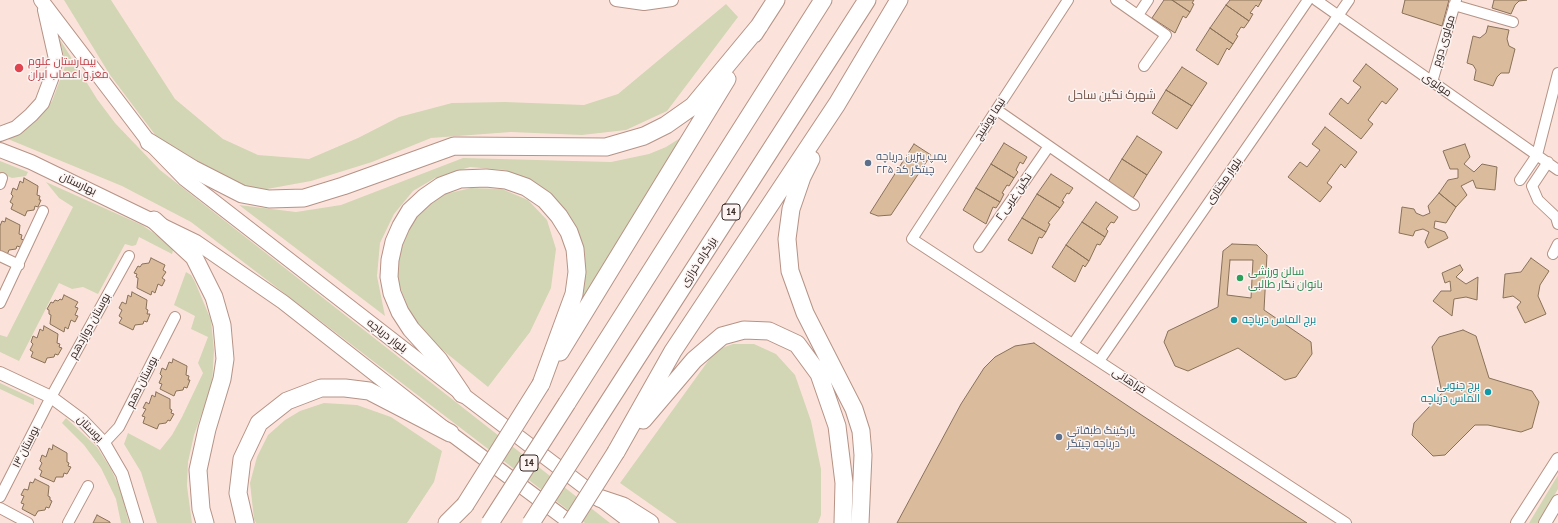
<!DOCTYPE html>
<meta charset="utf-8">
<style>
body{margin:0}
canvas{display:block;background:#fbe3db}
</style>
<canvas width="1558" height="523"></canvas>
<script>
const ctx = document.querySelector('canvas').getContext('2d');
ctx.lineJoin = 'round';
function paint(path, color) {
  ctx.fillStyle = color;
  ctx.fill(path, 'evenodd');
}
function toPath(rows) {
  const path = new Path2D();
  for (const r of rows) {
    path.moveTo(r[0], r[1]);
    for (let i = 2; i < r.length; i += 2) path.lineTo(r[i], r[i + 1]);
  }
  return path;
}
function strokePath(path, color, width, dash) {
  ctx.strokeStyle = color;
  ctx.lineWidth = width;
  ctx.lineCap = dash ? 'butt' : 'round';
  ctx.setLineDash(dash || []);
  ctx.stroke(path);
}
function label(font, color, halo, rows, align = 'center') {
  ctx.font = font + ' "PT Sans Narrow",Cairo,sans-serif';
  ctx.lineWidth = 3;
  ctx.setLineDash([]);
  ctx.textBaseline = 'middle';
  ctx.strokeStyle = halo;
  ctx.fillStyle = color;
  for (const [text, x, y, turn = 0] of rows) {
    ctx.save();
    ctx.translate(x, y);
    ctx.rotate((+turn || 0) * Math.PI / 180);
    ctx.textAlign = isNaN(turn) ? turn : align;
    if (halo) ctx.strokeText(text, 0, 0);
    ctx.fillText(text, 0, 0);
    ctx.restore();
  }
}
paint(toPath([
 [64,0,111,0,175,99,223,139,258,155,309,159,358,138,399,117,452,103,505,102,584,105,618,94,726,4,738,17,667,111,626,130,582,135,511,132,431,138,372,162,311,181,256,191,208,173,156,136,110,75],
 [59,38,97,99,115,123,160,170,610,523,585,523,191,222,122,186,3,137,38,117,52,101,66,64],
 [693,130,565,333,582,265,523,178,505,170,470,167,435,178,413,191,394,214,380,243,377,276,385,316,239,205,296,212,341,205,463,158,611,162,649,154,666,147],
 [0,161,28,172,26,176,12,178,0,173],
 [46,182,142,225,174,247,172,254,139,237,136,245,132,246,125,244,98,294,83,287,72,289,59,283,19,361,0,352,0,335,7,337,73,207,59,198],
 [471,188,502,189,528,200,547,220,556,249,551,288,530,332,488,387,434,343,412,317,398,282,398,262,404,241,413,221,427,207,445,194],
 [186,272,191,275,195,282,211,320,214,350,212,385,194,435,188,462,187,486,192,523,157,523,141,472,124,444,128,433,160,450,172,435,182,417,203,373,198,363,208,337,191,329,195,316,174,305],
 [733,344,754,344,776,354,795,375,811,421,821,469,821,515,818,523,677,523,620,483,716,350],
 [0,383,34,399,34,405,0,389],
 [324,403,357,405,391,417,442,451,434,482,407,523,256,523,254,519,250,483,257,457,268,435,285,420,300,411],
 [66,418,97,447,111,469,121,491,129,523,121,523,116,499,101,468,84,445,62,423],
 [1558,475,1558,489,1538,523,1529,523]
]), '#d3d6b5');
const building = toPath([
 [1164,0,1172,0,1190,12,1186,18,1183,16,1175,33,1152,18,1164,0],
 [1172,0,1194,0,1192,3,1194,4,1190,12,1172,0],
 [1230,0,1262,0,1258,7,1256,5,1250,13,1253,14,1249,21,1226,5,1230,0],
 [1405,0,1449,0,1442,26,1402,13,1405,0],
 [1494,0,1527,0,1519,1,1515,5,1511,14,1492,8,1494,0],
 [1226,5,1249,21,1244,28,1241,27,1236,35,1238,36,1233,44,1210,28,1226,5],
 [1488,26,1509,30,1507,39,1509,46,1515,49,1509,73,1501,73,1497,77,1493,86,1474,80,1476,70,1473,65,1467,63,1473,36,1480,38,1486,33,1488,26],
 [1210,28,1233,44,1229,50,1227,48,1218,65,1196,50,1210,28],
 [1366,64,1398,89,1386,104,1382,101,1368,120,1373,124,1361,139,1329,114,1341,98,1348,104,1361,87,1353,81,1366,64],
 [1182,67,1207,83,1192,106,1166,90,1182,67],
 [1166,90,1192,106,1177,129,1152,113,1166,90],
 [1325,127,1357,152,1345,168,1341,164,1327,183,1332,187,1320,202,1288,177,1300,162,1307,167,1320,150,1312,144,1325,127],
 [1137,136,1162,152,1147,175,1122,159,1137,136],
 [1004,143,1027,157,1023,164,1020,162,1016,170,1018,172,1014,178,991,164,1004,143],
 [914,144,931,155,891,215,878,216,870,213,914,144],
 [1465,144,1470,157,1464,164,1474,172,1482,164,1497,167,1495,190,1476,188,1473,180,1461,186,1467,195,1456,207,1439,193,1448,180,1458,178,1458,169,1450,169,1443,151,1465,144],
 [1122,159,1147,175,1133,198,1108,182,1122,159],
 [991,164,1014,178,1009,186,1007,185,1002,193,1004,194,1000,202,976,188,991,164],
 [1051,174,1073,188,1069,194,1067,193,1062,201,1064,202,1060,208,1037,194,1051,174],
 [24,178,38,186,37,195,40,196,39,200,41,200,38,207,35,206,34,210,27,211,25,216,11,209,13,204,10,202,13,196,11,194,13,188,17,190,20,181,23,183,24,178],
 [976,188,1000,202,996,208,993,207,986,224,963,210,976,188],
 [1439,193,1456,207,1446,223,1435,221,1434,228,1445,232,1448,238,1428,248,1425,242,1429,232,1423,229,1415,231,1413,236,1399,233,1402,207,1414,209,1416,213,1423,216,1430,213,1428,206,1439,193],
 [1037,194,1060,208,1048,223,1050,224,1046,232,1022,218,1037,194],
 [1096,202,1118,217,1114,223,1111,222,1106,229,1108,231,1105,237,1082,222,1096,202],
 [6,218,20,225,19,234,22,235,21,239,24,240,20,247,17,246,16,249,9,250,7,255,0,252,0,226,2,221,5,222,6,218],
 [1022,218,1046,232,1042,238,1039,237,1032,254,1008,240,1022,218],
 [1082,222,1105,237,1100,245,1097,244,1089,261,1066,245,1082,222],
 [1232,244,1257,245,1267,255,1264,310,1311,342,1312,354,1296,377,1285,380,1238,348,1188,371,1175,366,1164,342,1168,331,1218,307,1223,251,1232,244],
 [1066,245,1089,261,1085,267,1083,265,1075,282,1052,267,1066,245],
 [151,258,165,265,163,270,166,272,162,278,165,280,162,286,158,284,155,293,152,291,151,295,137,288,138,278,136,277,137,274,134,273,138,266,140,267,142,264,149,263,151,258],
 [1531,258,1549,271,1540,285,1538,296,1546,314,1525,323,1517,307,1521,302,1513,296,1503,298,1505,274,1521,272,1531,258],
 [1230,260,1253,260,1251,298,1227,295,1230,260],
 [1460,265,1463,270,1456,277,1466,284,1478,277,1477,300,1466,297,1454,299,1452,316,1433,301,1441,291,1451,291,1450,281,1445,283,1442,273,1460,265],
 [132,292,147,300,146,309,148,310,147,314,150,314,147,322,144,321,143,324,135,325,133,330,119,323,122,318,119,316,122,310,119,308,122,302,126,304,128,295,131,297,132,292],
 [64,295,78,302,75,307,78,308,75,315,78,316,75,322,71,320,68,329,65,327,64,332,50,324,51,315,49,314,49,310,47,309,51,302,53,303,55,300,58,301,60,299,62,300,64,295],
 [44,326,58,334,57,343,60,344,59,347,62,348,58,355,55,354,54,357,47,358,45,363,31,357,33,352,30,350,33,344,31,342,33,336,37,338,40,329,43,331,44,326],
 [1463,330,1476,336,1489,378,1532,391,1539,402,1532,428,1521,432,1488,425,1475,425,1445,455,1433,456,1412,435,1414,423,1442,393,1432,347,1439,337,1463,330],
 [1034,343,1143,416,1307,523,897,523,961,404,984,368,995,357,1015,346,1034,343],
 [173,359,187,366,186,375,189,376,188,380,190,380,187,388,184,387,183,390,176,391,174,396,160,389,162,384,159,383,162,376,160,374,162,368,166,370,169,362,172,363,173,359],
 [156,392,170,399,170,409,172,410,171,413,174,414,170,421,168,420,166,423,159,424,157,429,143,423,145,417,142,416,146,409,143,408,146,402,149,404,152,395,155,397,156,392],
 [53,445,67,453,67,462,69,463,68,466,71,467,67,474,64,473,63,477,56,477,54,482,40,476,42,471,39,469,42,463,40,461,42,455,46,457,49,448,52,450,53,445],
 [35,479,49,486,48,496,50,497,50,500,52,501,49,508,46,507,45,510,38,511,35,516,22,509,24,504,21,503,24,496,21,495,24,489,28,490,30,482,33,483,35,479],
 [97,515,110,522,110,523,93,523,97,515]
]);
paint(building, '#dabc9d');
strokePath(building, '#897159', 1);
const minor = toPath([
 [1068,0,912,239,1346,523],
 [1116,0,1166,35,1144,66],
 [1316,0,1558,170],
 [1454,5,1513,22],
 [1138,15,1148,0],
 [1432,82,1456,0],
 [997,110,1134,205],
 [1548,162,1532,186,1538,200,1556,217,1558,224],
 [1520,180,1537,155,1558,73],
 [0,184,2,178],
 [979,247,1049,146],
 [1553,254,1558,244],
 [0,256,19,265],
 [0,303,43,211],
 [1073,344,1308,0],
 [1099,361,1349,0],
 [104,443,119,427,175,317],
 [0,497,51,397,129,256],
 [0,508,28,523],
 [68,523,88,486]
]);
const tertiary = toPath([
 [616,0,644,4,672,0],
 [0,373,51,397,82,420,104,443,122,474,137,523],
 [1517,523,1558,459],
 [1545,523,1558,501]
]);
const secondary = toPath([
 [41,0,149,142,185,179,462,394,632,523],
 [0,134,16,128,31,115,42,103,51,79,56,59,45,10],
 [0,150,31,162,196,242,283,302,450,433,571,523]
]);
const trunk = toPath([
 [754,34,776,0],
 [149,142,193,169,242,194,269,199,304,198,343,186,454,146,606,147,644,136,666,125,693,106,760,25],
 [811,159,802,177,791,209,787,239,790,271,805,313,854,409,861,431,863,455,860,523],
 [154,220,194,257,214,297,222,325,225,359,222,379,207,429,198,470,201,509,205,523],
 [560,352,727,79],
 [462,394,439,360,411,329,400,312,392,293,389,277,390,260,394,242,401,226,410,211,425,197,441,186,460,179,486,178,506,180,526,187,545,200,559,216,569,232,575,249,577,272,574,294,541,384],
 [567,403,823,0],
 [643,420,694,360,722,336,744,330,769,331,797,344,819,374,837,426,844,483,843,523],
 [595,423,867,0],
 [616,452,673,351,837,104,899,0],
 [599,498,623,506,650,523],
 [245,523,238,493,242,459,259,423,287,401,321,388,345,388,369,391,450,433],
 [447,523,465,505]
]);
strokePath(minor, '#b69386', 12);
strokePath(tertiary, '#b69386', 14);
strokePath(secondary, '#b69386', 16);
strokePath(trunk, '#b69386', 19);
strokePath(minor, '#fff', 10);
strokePath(tertiary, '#fff', 12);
strokePath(secondary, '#fff', 14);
strokePath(trunk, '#fff', 17);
const trunkBridge = toPath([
 [465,505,541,384],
 [490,523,567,403],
 [531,523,595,423],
 [571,523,616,452]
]);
strokePath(trunkBridge, '#b69386', 19, []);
strokePath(trunkBridge, '#fff', 17);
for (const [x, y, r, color] of [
 [19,68,5,"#e0444e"],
 [868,163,4,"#5c6f8a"],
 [1240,278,4,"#2e9e5b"],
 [1234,320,4,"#0f9aa8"],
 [1488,392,4,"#0f9aa8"],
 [1059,437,4,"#5c6f8a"]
]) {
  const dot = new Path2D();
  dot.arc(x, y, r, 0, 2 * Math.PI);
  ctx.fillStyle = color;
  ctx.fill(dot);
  strokePath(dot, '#fcf4f2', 1.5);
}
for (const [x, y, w] of [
 [731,212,18],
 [529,463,18]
]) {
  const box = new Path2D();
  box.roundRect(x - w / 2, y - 8, w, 16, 3);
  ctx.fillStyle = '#fcf4f2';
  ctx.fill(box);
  strokePath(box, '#332520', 1);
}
label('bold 10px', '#332520', null, [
 ["14",731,212],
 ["14",529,463]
]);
label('11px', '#332520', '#fcf4f2', [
 ["مولوی دوم",1444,41,-73],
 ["مولوی",1437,85,35],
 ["نیما یوشیج",990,119,-57],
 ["بلوار مختاری",1224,181,-55],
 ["بهارستان",78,184,25],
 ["نگین غربی ۲",1014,197,-55],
 ["بزرگراه خرازی",699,262,-57],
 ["بوستان دوازدهم",90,326,-61],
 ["بلوار دریاچه",387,336,38],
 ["فراهانی",1129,381,33],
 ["بوستان دهم",142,382,-63],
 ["بوستان",90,429,45],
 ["بوستان ۱۳",26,447,-63]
]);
label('11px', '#be3a42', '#fcf4f2', [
 ["بیمارستان علوم",28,62],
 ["مغز و اعصاب ایران",28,75]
], 'left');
label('11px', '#4e5e75', '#fcf4f2', [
 ["پمپ بنزین دریاچه",876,157],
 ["چیتگر کد ۲۲۵",876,170],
 ["پارکینگ طبقاتی",1067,431],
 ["دریاچه چیتگر",1067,444]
], 'left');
label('11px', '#27864d', '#fcf4f2', [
 ["سالن ورزشی",1248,272],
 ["بانوان نگار طالبی",1248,285]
], 'left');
label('11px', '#0d838f', '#fcf4f2', [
 ["برج الماس دریاچه",1242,320],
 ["برج جنوبی",1480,386,"right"],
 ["الماس دریاچه",1480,399,"right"]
], 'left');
label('12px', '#6f4f44', '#fcf4f2', [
 ["شهرک نگین ساحل",1112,96]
]);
</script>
